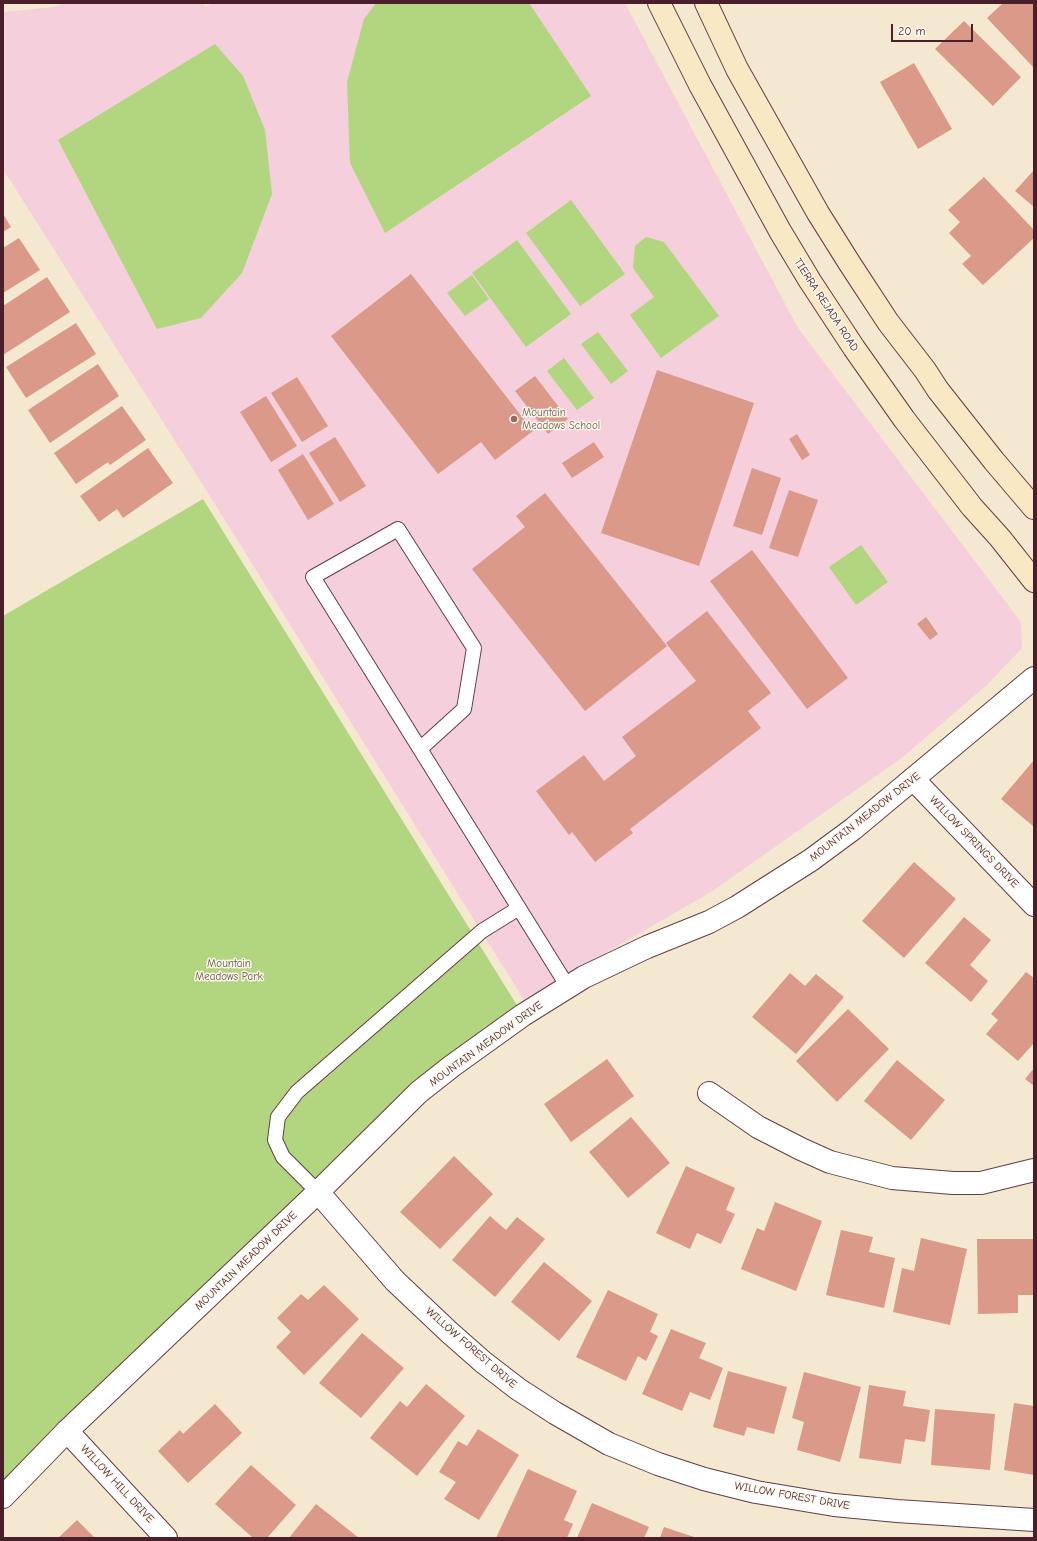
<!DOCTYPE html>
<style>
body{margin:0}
#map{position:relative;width:1037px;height:1541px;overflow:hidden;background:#f5e8d0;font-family:"Comic Neue",sans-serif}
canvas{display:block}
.frame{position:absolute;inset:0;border:4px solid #4a1f2b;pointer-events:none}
.scale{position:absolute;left:891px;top:24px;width:82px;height:18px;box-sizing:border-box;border:2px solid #4a1f2b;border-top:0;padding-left:5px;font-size:12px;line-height:14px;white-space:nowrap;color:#4a1f2b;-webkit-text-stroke:3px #fbf7ec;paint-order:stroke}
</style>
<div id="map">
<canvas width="1037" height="1541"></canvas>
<div class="frame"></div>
<div class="scale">20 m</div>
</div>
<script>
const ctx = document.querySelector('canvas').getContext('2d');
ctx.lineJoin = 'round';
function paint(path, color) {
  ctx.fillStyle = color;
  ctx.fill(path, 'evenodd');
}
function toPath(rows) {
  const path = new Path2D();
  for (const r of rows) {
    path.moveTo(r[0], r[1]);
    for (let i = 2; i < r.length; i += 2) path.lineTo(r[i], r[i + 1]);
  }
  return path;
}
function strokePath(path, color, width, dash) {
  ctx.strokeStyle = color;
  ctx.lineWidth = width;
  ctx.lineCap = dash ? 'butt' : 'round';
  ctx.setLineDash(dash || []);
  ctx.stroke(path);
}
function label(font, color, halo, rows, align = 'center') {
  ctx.font = font + ' "Comic Neue",sans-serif';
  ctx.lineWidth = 3;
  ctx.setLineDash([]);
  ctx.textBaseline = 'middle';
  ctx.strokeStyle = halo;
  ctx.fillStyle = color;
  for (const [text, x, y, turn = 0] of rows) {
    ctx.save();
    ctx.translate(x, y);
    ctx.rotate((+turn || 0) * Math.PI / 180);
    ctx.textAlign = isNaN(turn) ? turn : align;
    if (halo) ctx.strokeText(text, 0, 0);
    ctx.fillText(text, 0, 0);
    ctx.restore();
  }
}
paint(toPath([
 [65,3,203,3,205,7,212,3,625,3,798,328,1021,622,1022,648,987,685,903,757,711,892,524,1000,218,509,3,169,3,12,55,7]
]), '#f5cfdb');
paint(toPath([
 [376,3,529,3,591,96,385,233,350,163,347,82,364,19],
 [215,44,243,76,265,130,272,194,242,273,201,318,157,329,58,140],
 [571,200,625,274,580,306,526,233],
 [646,237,664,242,719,316,661,358,630,315,654,297,633,268,635,246],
 [517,240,571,314,526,347,472,273],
 [472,275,489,299,465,316,447,293],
 [598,332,628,371,611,384,581,344],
 [564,358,594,398,577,410,547,371],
 [203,499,523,1015,318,1192,3,1497,3,616],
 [861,545,888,582,856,605,829,567]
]), '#b1d67f');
paint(toPath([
 [1003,3,1034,3,1034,68,987,18],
 [964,21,1021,77,993,106,935,49],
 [914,63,952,129,918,149,880,82],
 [1034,170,1034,207,1015,191],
 [984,177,1034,230,1034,238,983,285,962,264,971,256,949,233,960,222,948,210],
 [3,214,11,227,3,232],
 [19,238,40,270,3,293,3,248],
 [411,274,533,431,495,460,481,442,438,474,331,336],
 [47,277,70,312,3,355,3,306],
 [76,323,96,354,26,398,6,367],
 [98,364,119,396,50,443,28,410],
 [657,370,754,403,699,566,601,533],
 [535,376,568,419,548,434,515,391],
 [297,377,328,426,302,442,271,393],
 [266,396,297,446,271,462,240,412],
 [122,406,146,440,110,465,108,462,76,484,54,453],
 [797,434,810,455,802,460,789,439],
 [335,437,366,486,340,502,309,453],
 [594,442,604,457,572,478,562,463],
 [148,448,173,483,123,518,117,509,99,522,80,496],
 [303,454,334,504,308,520,278,470],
 [752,468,781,478,762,535,733,526],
 [789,490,818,500,798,557,769,548],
 [545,493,667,646,585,711,472,569,525,527,516,516],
 [752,550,848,678,807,709,710,581],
 [707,611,771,693,748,711,761,728,630,829,633,833,595,862,572,832,569,835,536,791,584,755,604,781,636,756,622,737,696,681,666,643],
 [926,617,938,634,930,640,917,624],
 [1034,760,1034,827,1001,799],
 [914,862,956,899,904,958,862,921],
 [964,917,991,940,970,965,988,981,971,1002,925,963],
 [1026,972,1034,978,1034,1043,1018,1061,986,1034,998,1020,991,1014],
 [790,973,805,986,816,974,844,997,796,1054,752,1017],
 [848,1009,889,1049,837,1102,796,1061],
 [607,1059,634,1096,571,1142,544,1104],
 [897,1060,945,1100,911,1140,864,1101],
 [1034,1068,1034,1086,1025,1079],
 [631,1117,670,1163,628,1198,589,1152],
 [454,1156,493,1194,440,1249,400,1212],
 [686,1166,735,1188,726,1210,735,1214,721,1244,697,1233,690,1249,656,1233],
 [775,1202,822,1221,796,1291,741,1269,757,1228,764,1231],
 [490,1216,506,1230,517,1217,545,1239,495,1297,452,1260],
 [841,1230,873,1237,869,1252,895,1258,884,1308,826,1295],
 [921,1238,967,1249,950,1325,893,1312,902,1268,914,1271],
 [977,1239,1034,1239,1034,1295,1018,1295,1018,1313,978,1314],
 [544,1262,592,1301,559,1341,511,1302],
 [324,1285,359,1319,304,1375,276,1347,291,1332,277,1318,301,1294,308,1300],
 [608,1290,658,1314,650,1332,658,1336,646,1361,638,1356,626,1381,576,1357],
 [671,1329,706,1343,699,1358,723,1368,710,1400,690,1392,682,1411,642,1394],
 [362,1333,404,1368,361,1418,319,1383],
 [728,1371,787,1387,774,1434,747,1427,744,1436,713,1427],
 [804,1372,861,1387,840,1462,797,1450,804,1422,792,1418],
 [426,1384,465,1416,417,1476,370,1438,400,1401,407,1407],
 [869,1385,906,1391,903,1406,930,1410,925,1442,905,1439,901,1464,859,1458],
 [1014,1403,1034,1406,1034,1475,1004,1470],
 [215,1404,242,1433,188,1483,158,1451,180,1430,183,1434],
 [935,1409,995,1414,990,1470,931,1465],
 [478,1429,519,1455,479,1520,444,1499,456,1482,439,1472,458,1441,467,1446],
 [251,1465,296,1505,267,1538,253,1538,215,1504],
 [528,1469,577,1491,564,1520,573,1524,567,1538,496,1538],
 [592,1503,649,1527,644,1538,577,1538],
 [316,1504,359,1538,289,1538],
 [77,1520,95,1538,58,1538],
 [664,1527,697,1538,660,1538]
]), '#db9989');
const service = toPath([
 [420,749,464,709,474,648,398,529,313,577,568,987],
 [318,1192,283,1157,275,1140,278,1117,297,1092,466,945,482,931,519,908]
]);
const minor = toPath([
 [913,779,1034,905],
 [709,1093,758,1127,801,1149,830,1162,892,1178,953,1183,981,1183,1034,1170],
 [318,1192,395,1281,449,1332,483,1362,518,1389,555,1413,609,1444,658,1464,704,1479,756,1492,834,1505,897,1511,1034,1520],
 [67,1431,166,1538]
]);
const tertiary = toPath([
 [3,1497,67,1431,318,1192,419,1092,452,1066,523,1015,584,977,647,947,709,922,737,907,811,860,853,829,1034,678]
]);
const secondary = toPath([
 [659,3,700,85,780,231,810,281,854,348,904,419,972,507,1000,538,1034,581],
 [706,3,737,69,818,213,850,264,888,322,925,370,938,390,994,461,1034,508]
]);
strokePath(service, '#643d44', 16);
strokePath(minor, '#643d44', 24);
strokePath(tertiary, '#643d44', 24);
strokePath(secondary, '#643d44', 24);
strokePath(service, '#fff', 14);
strokePath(minor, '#fff', 22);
strokePath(tertiary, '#fff', 22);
strokePath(secondary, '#f8e8c3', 22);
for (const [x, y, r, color] of [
 [514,419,4,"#8d6e63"]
]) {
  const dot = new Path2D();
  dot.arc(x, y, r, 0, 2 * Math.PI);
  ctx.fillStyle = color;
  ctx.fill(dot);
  strokePath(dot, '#fbf7ec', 1.5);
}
label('11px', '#4a1f2b', '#fbf7ec', [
 ["TIERRA REJADA ROAD",826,305,57],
 ["MOUNTAIN MEADOW DRIVE",865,817,-38],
 ["WILLOW SPRINGS DRIVE",974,842,46],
 ["MOUNTAIN MEADOW DRIVE",486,1044,-36],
 ["MOUNTAIN MEADOW DRIVE",246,1261,-44],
 ["WILLOW FOREST DRIVE",471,1348,41],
 ["WILLOW HILL DRIVE",117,1484,47],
 ["WILLOW FOREST DRIVE",792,1496,10]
]);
label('11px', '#785e54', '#fbf7ec', [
 ["Mountain",522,413],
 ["Meadows School",522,426]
], 'left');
label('11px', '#695644', '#fbf7ec', [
 ["Mountain",229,964],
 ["Meadows Park",229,977]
]);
</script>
